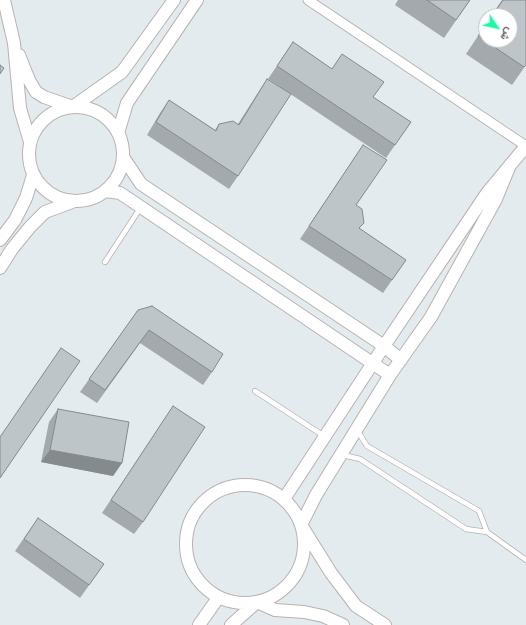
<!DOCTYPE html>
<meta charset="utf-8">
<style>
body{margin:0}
#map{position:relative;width:526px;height:625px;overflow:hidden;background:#e3ebef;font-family:Cabin,Vazirmatn,sans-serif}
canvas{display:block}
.north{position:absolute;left:478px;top:8px;width:40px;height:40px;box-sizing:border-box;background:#fff;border:1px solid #c1bebd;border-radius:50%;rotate:124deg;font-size:11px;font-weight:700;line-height:16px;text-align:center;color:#655c5b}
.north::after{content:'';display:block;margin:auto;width:14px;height:18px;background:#1ff9a6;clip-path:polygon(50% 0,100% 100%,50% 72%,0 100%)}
</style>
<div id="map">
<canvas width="526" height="625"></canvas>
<div class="north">ش</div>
</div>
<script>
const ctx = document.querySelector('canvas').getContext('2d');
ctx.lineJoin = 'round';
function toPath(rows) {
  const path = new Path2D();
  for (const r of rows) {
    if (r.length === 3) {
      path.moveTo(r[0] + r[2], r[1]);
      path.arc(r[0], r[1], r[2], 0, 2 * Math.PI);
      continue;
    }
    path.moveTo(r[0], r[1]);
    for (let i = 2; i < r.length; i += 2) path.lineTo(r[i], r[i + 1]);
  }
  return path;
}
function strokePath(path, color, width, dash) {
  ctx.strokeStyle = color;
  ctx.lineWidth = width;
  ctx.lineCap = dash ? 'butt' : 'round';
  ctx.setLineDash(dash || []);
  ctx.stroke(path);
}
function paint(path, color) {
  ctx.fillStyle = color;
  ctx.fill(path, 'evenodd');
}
const service = toPath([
 [105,262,141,207],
 [255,391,324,436],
 [357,430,367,446,479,511,487,532],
 [343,455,360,459,466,529,487,532,526,560]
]);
const minor = toPath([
 [308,0,526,146]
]);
const tertiary = toPath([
 [4,0,14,43,20,108,30,142],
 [19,55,29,80,36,92,44,97,70,106],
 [74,106,122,72,174,0],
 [76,154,47],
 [118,133,127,103,197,0],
 [123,157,141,184,384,346,401,360],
 [105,191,120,193,390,375],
 [0,240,15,220,26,198,33,175],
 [0,268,12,249,30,227,45,212,72,202],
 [245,544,59],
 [284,499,384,346,487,193,526,146],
 [199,625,218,598],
 [231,625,257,602,275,610,304,612,323,616,343,625],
 [385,625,356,606,331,573,301,525,316,495,390,375,431,317,496,199,510,165]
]);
strokePath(service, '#b9b2b1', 6);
strokePath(minor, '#b9b2b1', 11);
strokePath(tertiary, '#b9b2b1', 14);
strokePath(service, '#fff', 4.5);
strokePath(minor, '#fff', 9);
strokePath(tertiary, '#fff', 12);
paint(toPath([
 [398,0,470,0,444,38,395,5],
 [502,0,526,0,526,65,512,85,466,54,486,24,486,40,510,16,491,16],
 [293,42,332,69,342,54,373,97,411,122,386,158,268,79],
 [267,79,238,176,229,189,147,135,160,113,169,100,215,130,219,124,238,124,259,91],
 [363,145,356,205,360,229,406,260,383,293,300,239],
 [138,310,212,372,203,385,140,343,97,403,80,392],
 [173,406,143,522,134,534,102,513],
 [58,409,122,463,113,476,41,462,49,422],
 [38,518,104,564,80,598,15,551]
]), '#a3a9ac');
paint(toPath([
 [50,450,122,463,113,476,41,462]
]), '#858a8c');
const building = toPath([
 [427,0,470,0,456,20,427,0],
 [503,0,526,0,526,65,524,67,478,36,486,25,486,40,510,40,510,16,492,16,503,0],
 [293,42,332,69,342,54,384,82,373,97,411,122,395,145,277,66,293,42],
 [0,65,4,68,0,74,0,65],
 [267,79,291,94,238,176,156,122,169,100,216,131,219,124,233,121,239,125,267,79],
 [363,145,387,160,356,205,362,209,364,223,359,228,406,260,392,280,309,226,363,145],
 [152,306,223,354,212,372,149,330,105,390,89,379,138,310,152,306],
 [61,348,80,361,0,478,0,437,61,348],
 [173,406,205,427,143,522,111,500,173,406],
 [58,409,129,422,122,463,50,450,58,409],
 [38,518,104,564,89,585,24,539,38,518]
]);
paint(building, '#bec5c8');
strokePath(building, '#858a8c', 1);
</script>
